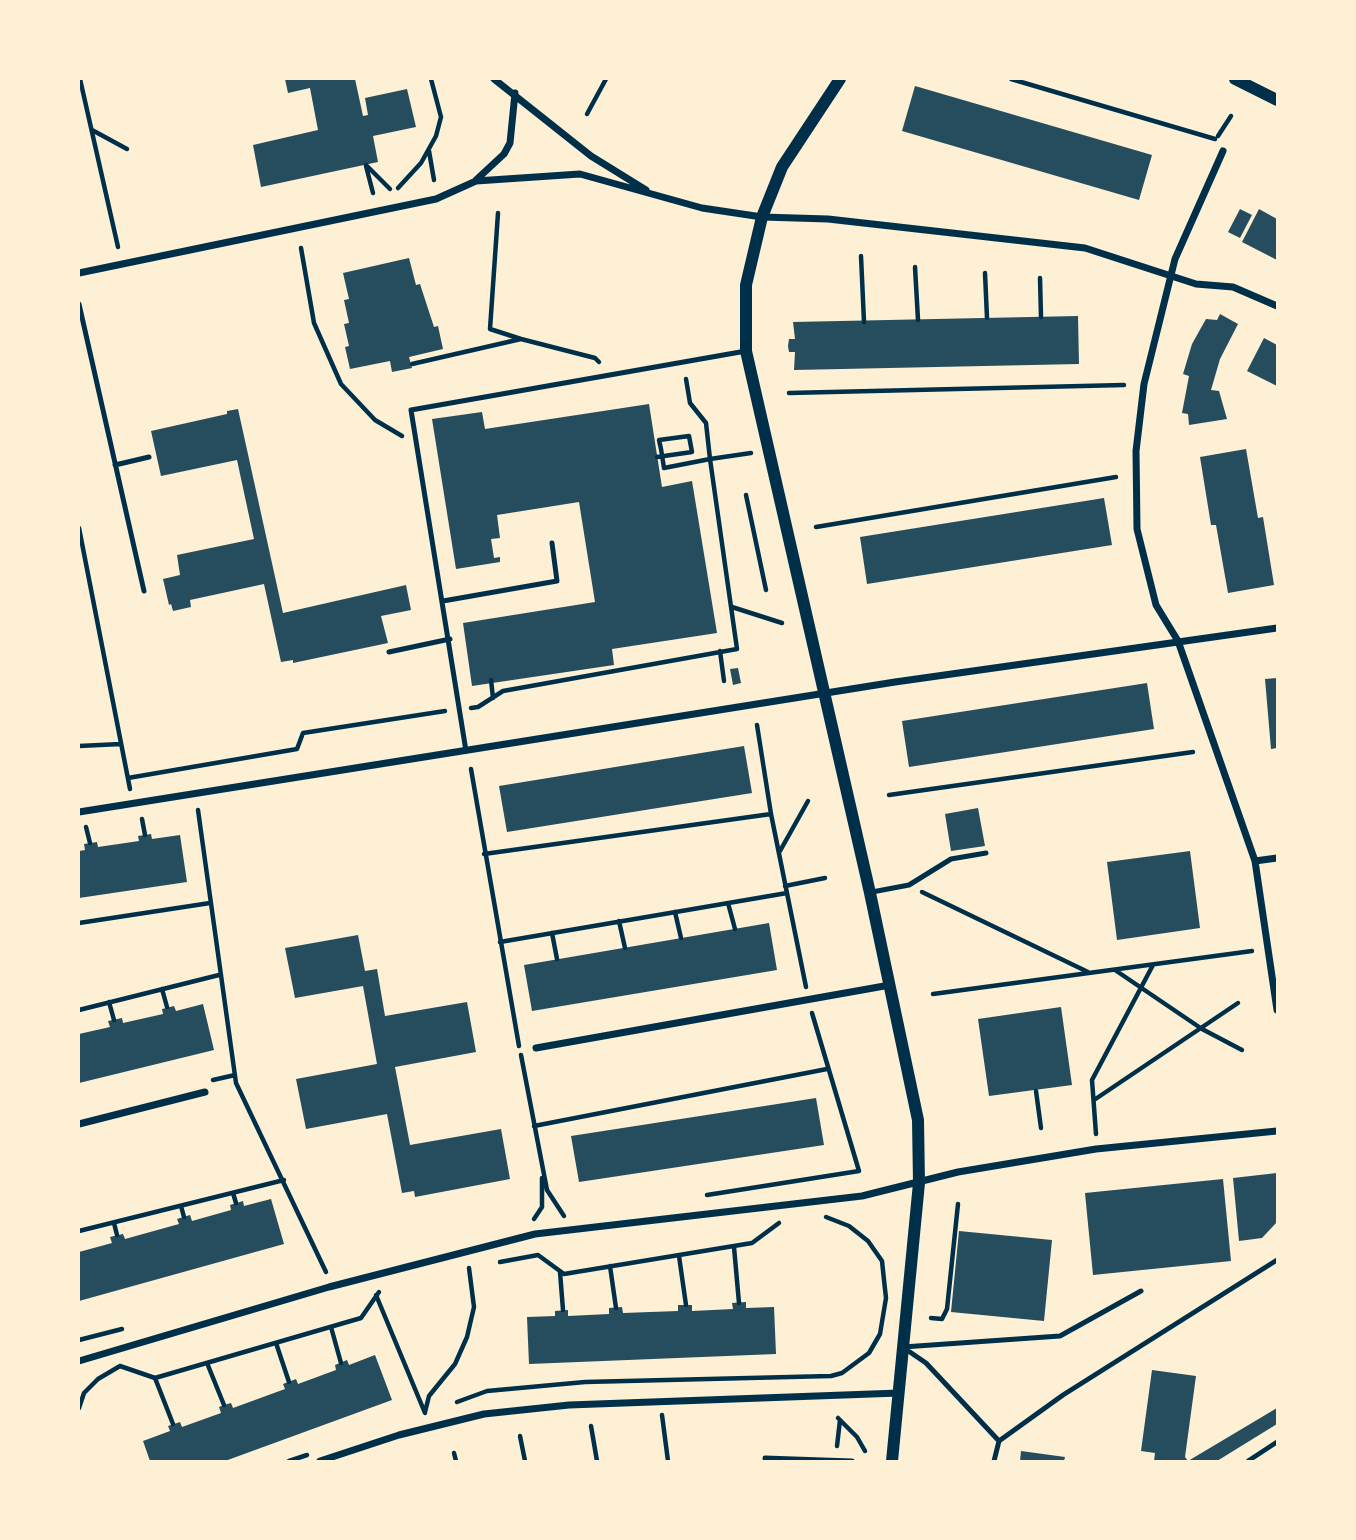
<!DOCTYPE html>
<style>
body{margin:0}
#map{position:relative;width:1356px;height:1540px;overflow:hidden;background:#fdf0d5;font-family:Arial,sans-serif}
canvas{display:block}
.frame{position:absolute;inset:0;border:80px solid #fdf0d5;pointer-events:none}
</style>
<div id="map">
<canvas width="1356" height="1540"></canvas>
<div class="frame"></div>
</div>
<script>
const ctx = document.querySelector('canvas').getContext('2d');
ctx.lineJoin = 'round';
function paint(path, color) {
  ctx.fillStyle = color;
  ctx.fill(path, 'evenodd');
}
function toPath(rows) {
  const path = new Path2D();
  for (const r of rows) {
    path.moveTo(r[0], r[1]);
    for (let i = 2; i < r.length; i += 2) path.lineTo(r[i], r[i + 1]);
  }
  return path;
}
function strokePath(path, color, width, dash) {
  ctx.strokeStyle = color;
  ctx.lineWidth = width;
  ctx.lineCap = dash ? 'butt' : 'round';
  ctx.setLineDash(dash || []);
  ctx.stroke(path);
}
paint(toPath([
 [285,79,355,79,363,116,368,115,365,98,407,89,416,127,373,136,378,162,261,187,253,145,318,130,310,88,288,93],
 [915,86,1152,155,1139,200,902,131],
 [1240,209,1252,215,1240,238,1228,232],
 [1259,209,1277,219,1277,260,1242,242],
 [409,258,416,285,420,284,434,327,438,326,443,349,409,357,412,368,392,372,390,361,350,369,345,347,349,346,344,324,349,323,344,300,349,299,343,273],
 [1220,314,1238,324,1220,359,1211,390,1219,391,1227,419,1189,425,1188,414,1182,413,1189,376,1183,374,1192,344,1206,319,1217,320],
 [1078,316,1079,364,794,370,795,352,789,352,788,346,789,339,795,339,793,322],
 [1264,338,1277,345,1277,386,1247,371],
 [649,404,662,487,692,481,717,633,612,649,614,665,472,686,463,623,595,602,579,502,497,515,500,538,491,539,494,558,500,557,500,562,456,569,432,419,482,412,485,429],
 [238,409,283,613,406,585,411,610,381,616,388,643,293,663,293,660,281,662,264,584,190,600,191,607,173,611,171,604,169,605,163,579,180,575,177,555,254,539,237,460,161,476,151,431,227,414,227,411],
 [1246,449,1258,518,1263,517,1274,585,1228,593,1216,525,1211,525,1200,457],
 [1104,498,1112,545,867,584,860,537],
 [738,668,741,683,733,685,730,669],
 [1277,678,1277,748,1271,749,1265,679],
 [1147,683,1154,729,909,767,902,721],
 [744,746,752,793,507,832,499,786],
 [978,808,985,846,951,851,945,814],
 [151,834,152,839,180,835,187,882,79,898,79,851,85,850,84,844,97,842,98,847,139,841,138,836],
 [1190,851,1200,928,1117,940,1107,862],
 [769,923,777,970,532,1011,524,965],
 [358,935,365,971,377,969,385,1016,467,1002,476,1052,395,1067,410,1145,501,1129,510,1179,415,1197,414,1191,402,1193,387,1114,306,1129,296,1079,377,1064,363,986,295,998,285,948],
 [203,1004,214,1050,79,1083,79,1034,110,1027,108,1021,122,1018,123,1023,163,1014,162,1009,174,1006,176,1011],
 [1061,1007,1072,1085,989,1096,978,1019],
 [816,1098,824,1145,579,1182,571,1136],
 [1277,1173,1277,1222,1262,1238,1239,1241,1233,1178],
 [1223,1179,1231,1261,1093,1275,1085,1193],
 [271,1199,284,1244,79,1301,79,1252,112,1243,110,1237,123,1234,125,1239,179,1224,177,1219,190,1215,192,1221,231,1210,230,1205,243,1201,244,1206],
 [959,1231,1052,1240,1044,1321,951,1312],
 [746,1302,746,1308,774,1307,776,1354,529,1364,527,1317,555,1316,555,1311,568,1310,568,1316,609,1314,609,1308,622,1307,623,1313,678,1311,678,1305,692,1305,692,1311,733,1309,732,1303],
 [375,1355,392,1400,225,1461,150,1461,143,1441,170,1431,168,1426,180,1422,182,1427,221,1413,219,1407,224,1405,231,1403,233,1408,285,1389,283,1384,296,1379,298,1384,336,1370,335,1365,347,1360,349,1365],
 [1152,1370,1196,1376,1185,1457,1188,1461,1277,1408,1277,1424,1217,1461,1154,1461,1155,1453,1141,1451],
 [1021,1451,1065,1457,1064,1461,1020,1461]
]), '#264d5e');
strokePath(toPath([
 [80,79,118,247],
 [1011,79,1215,139],
 [587,114,606,79],
 [92,130,127,149],
 [1218,136,1231,116],
 [429,151,434,180],
 [366,165,390,189],
 [366,166,373,193],
 [398,188,421,163,436,136,441,117,431,79],
 [498,213,490,329,521,339],
 [301,248,314,323,341,384,375,420,402,436],
 [861,256,864,322],
 [915,267,918,320],
 [985,273,987,318],
 [1040,278,1041,317],
 [412,364,521,339,595,358,599,362],
 [686,379,690,403,706,423,710,459,751,453],
 [789,393,1124,385],
 [746,495,766,590],
 [816,527,1116,477],
 [79,528,130,789],
 [732,607,782,623],
 [720,651,724,681],
 [491,680,493,698],
 [471,708,478,707,503,691,737,649,710,459,664,468,661,449,659,440,689,436,692,452,657,457],
 [757,725,771,814,806,987],
 [79,746,121,744],
 [471,769,519,1046],
 [128,778,297,749,303,733,445,711],
 [889,795,1193,752],
 [198,810,236,1083,326,1272],
 [142,819,145,835],
 [86,827,90,843],
 [780,851,808,801],
 [484,854,771,814],
 [785,886,825,878],
 [922,892,1088,972],
 [728,903,735,929],
 [675,912,681,938],
 [619,921,625,948],
 [79,923,210,903],
 [552,933,557,959],
 [500,942,787,893],
 [1115,970,1202,1029,1242,1050],
 [162,989,167,1007],
 [933,994,1252,951],
 [109,1002,114,1020],
 [79,1010,219,975],
 [521,1055,547,1190,564,1216],
 [213,1080,235,1075],
 [1036,1091,1041,1128],
 [1094,1100,1238,1003],
 [534,1126,827,1069],
 [1096,1134,1092,1080,1153,965],
 [233,1193,236,1203],
 [707,1195,859,1171,812,1013],
 [181,1206,184,1217],
 [534,1219,542,1207,542,1178],
 [114,1223,117,1235],
 [79,1231,284,1180],
 [734,1247,739,1303],
 [679,1256,686,1305],
 [500,1262,538,1255,564,1274,752,1243,779,1223],
 [610,1266,616,1308],
 [560,1272,563,1310],
 [376,1295,425,1413],
 [931,1318,942,1319,947,1309,958,1204],
 [331,1327,341,1363],
 [79,1340,122,1329],
 [276,1343,289,1382],
 [207,1363,224,1405],
 [155,1378,173,1424],
 [457,1402,487,1391,585,1382,831,1376,842,1373,869,1353,880,1334,886,1298,884,1280,882,1261,868,1241,849,1226,826,1217],
 [79,1408,84,1393,98,1379,120,1366,155,1378,361,1318,379,1292],
 [425,1412,429,1396,455,1364,467,1337,474,1307,469,1268],
 [662,1415,668,1461],
 [838,1418,857,1437,865,1451],
 [591,1426,597,1461],
 [520,1436,525,1461],
 [837,1446,840,1420],
 [454,1453,456,1461],
 [289,1461,307,1455],
 [1248,1461,1277,1442]
]), '#003049', 4.5);
strokePath(toPath([
 [79,304,144,591],
 [115,465,149,457],
 [443,601,557,581,552,543],
 [389,652,450,639],
 [466,751,411,410,746,351],
 [872,892,909,885,951,859,986,853],
 [903,1347,1060,1336,1141,1291],
 [904,1348,926,1363,999,1441],
 [765,1458,852,1461],
 [994,1461,999,1441,1063,1395,1277,1260]
]), '#003049', 5);
strokePath(toPath([
 [494,79,591,156,646,190],
 [1223,151,1175,259,1144,384,1136,451,1137,529,1156,605,1178,641,1255,861,1277,1010],
 [476,180,504,154,510,143,515,93],
 [79,273,436,199,476,181,580,174,702,208,762,217,828,219,1085,248,1196,284,1233,287,1277,306],
 [79,812,895,682,1277,628],
 [1255,861,1277,858],
 [536,1048,890,985],
 [79,1124,205,1092],
 [79,1361,329,1287,535,1234,862,1196,958,1172,1096,1149,1277,1131],
 [320,1461,399,1435,484,1414,569,1405,899,1393]
]), '#003049', 7);
strokePath(toPath([
 [840,79,782,167,762,217,746,285,746,351,870,893,918,1120,919,1183,892,1461],
 [1235,79,1277,100]
]), '#003049', 12);
</script>
